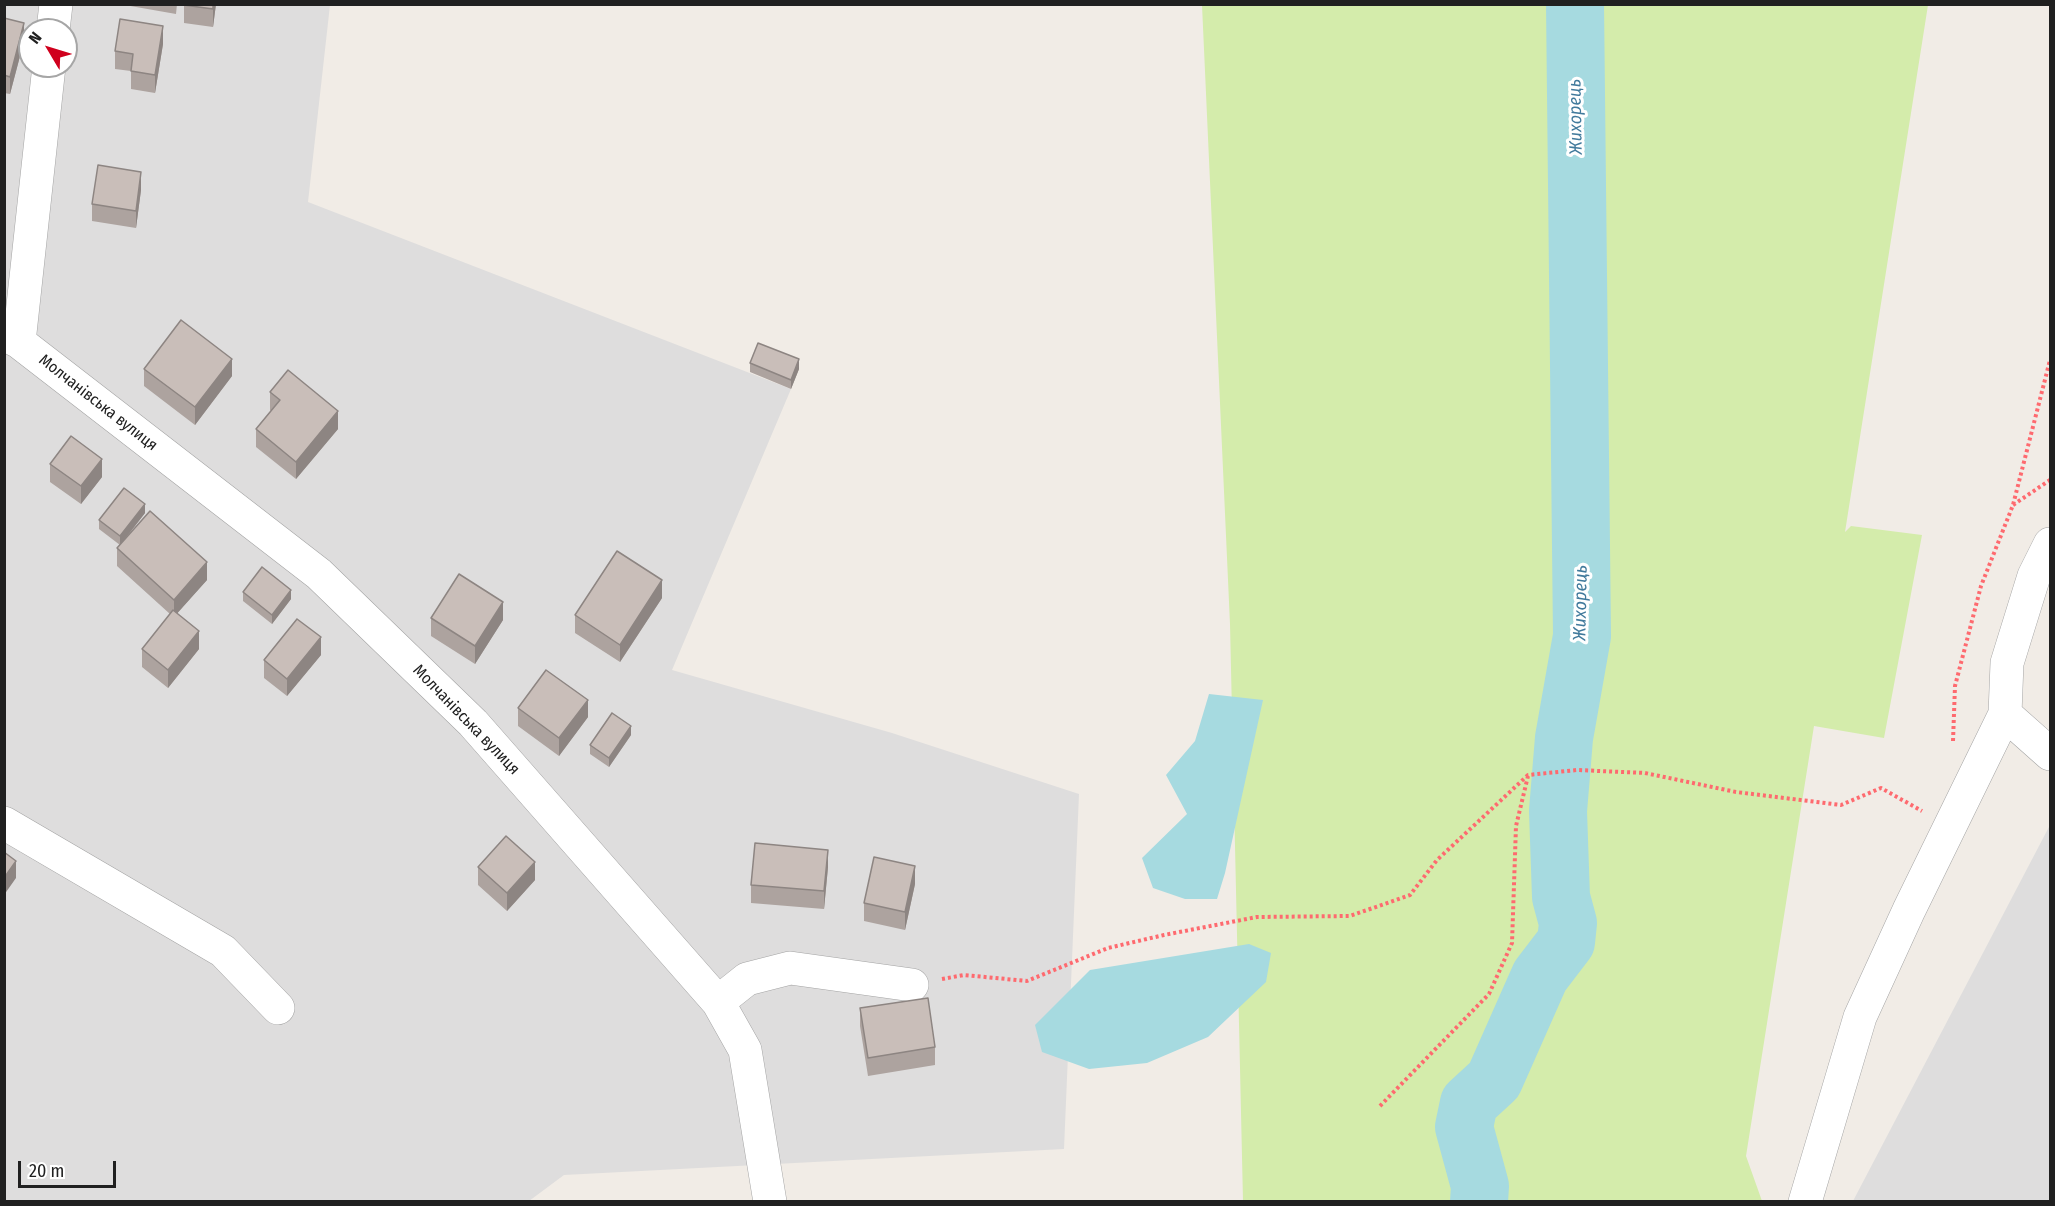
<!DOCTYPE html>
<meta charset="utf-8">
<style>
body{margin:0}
#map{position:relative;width:2055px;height:1206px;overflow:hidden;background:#f1ece6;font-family:"Fira Sans Condensed",sans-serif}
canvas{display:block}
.frame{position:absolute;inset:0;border:6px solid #202020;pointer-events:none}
.north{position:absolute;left:18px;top:18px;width:60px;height:60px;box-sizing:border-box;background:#fff;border:2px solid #a6a6a6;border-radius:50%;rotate:308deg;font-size:16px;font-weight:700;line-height:24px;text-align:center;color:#202020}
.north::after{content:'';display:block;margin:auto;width:21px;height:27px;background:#d0001d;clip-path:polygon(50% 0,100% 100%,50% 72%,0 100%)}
.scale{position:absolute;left:18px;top:1161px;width:98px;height:27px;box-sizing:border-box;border:3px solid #202020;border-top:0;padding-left:8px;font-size:18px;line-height:21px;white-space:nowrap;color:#202020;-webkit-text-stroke:4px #fff;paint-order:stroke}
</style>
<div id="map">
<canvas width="2055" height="1206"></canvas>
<div class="frame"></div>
<div class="north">N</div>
<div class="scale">20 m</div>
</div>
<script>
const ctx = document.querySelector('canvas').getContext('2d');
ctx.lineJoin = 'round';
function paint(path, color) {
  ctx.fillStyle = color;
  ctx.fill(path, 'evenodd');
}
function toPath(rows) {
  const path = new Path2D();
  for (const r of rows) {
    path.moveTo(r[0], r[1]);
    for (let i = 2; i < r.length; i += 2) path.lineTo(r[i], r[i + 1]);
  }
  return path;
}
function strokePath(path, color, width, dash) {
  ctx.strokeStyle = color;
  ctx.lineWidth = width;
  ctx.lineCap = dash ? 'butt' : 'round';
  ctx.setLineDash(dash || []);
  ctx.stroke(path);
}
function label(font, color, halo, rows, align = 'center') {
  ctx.font = font + ' "Fira Sans Condensed",sans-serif';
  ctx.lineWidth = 6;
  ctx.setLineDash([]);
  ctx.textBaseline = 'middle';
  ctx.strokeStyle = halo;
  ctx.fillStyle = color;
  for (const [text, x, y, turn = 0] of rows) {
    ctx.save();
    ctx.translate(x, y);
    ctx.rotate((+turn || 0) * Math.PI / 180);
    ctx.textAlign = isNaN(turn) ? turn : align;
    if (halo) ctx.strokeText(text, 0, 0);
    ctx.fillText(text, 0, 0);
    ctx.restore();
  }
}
paint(toPath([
 [5,5,330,5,308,202,791,389,672,670,892,733,1079,794,1064,1149,564,1175,529,1201,5,1202],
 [30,30,66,30,66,66,30,66],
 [2050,825,2050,1201,1853,1201]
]), '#dedddd');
paint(toPath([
 [1202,5,1928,5,1845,532,1851,526,1922,535,1884,738,1814,726,1746,1156,1762,1201,1243,1201,1230,624]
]), '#d4ecab');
paint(toPath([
 [1209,694,1263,700,1225,873,1217,899,1185,899,1153,888,1142,858,1187,814,1166,775,1195,741],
 [1249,944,1271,953,1266,982,1208,1037,1147,1063,1089,1069,1042,1052,1035,1025,1090,970]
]), '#a6dae0');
strokePath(toPath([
 [1479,1202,1480,1186,1464,1127,1469,1103,1494,1080,1540,976,1566,942,1568,923,1561,897,1558,811,1564,738,1582,636,1575,4]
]), '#a6dae0', 58);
const minor = toPath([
 [53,30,56,4],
 [4,334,19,342,319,574,473,723,718,1002,745,1050,770,1202],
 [19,342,49,66],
 [2005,714,2050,754],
 [4,823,223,951,278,1008],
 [718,1002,747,979,790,968,912,985],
 [1805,1202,1860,1017,1909,910,2005,714,2007,663,2034,576,2050,544]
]);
strokePath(minor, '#a4a4a4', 34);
strokePath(toPath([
 [2013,505,2050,480],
 [1953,741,1955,686,1981,586,2013,505,2050,360],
 [942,979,964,975,1027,981,1108,948,1164,935,1257,917,1350,916,1410,895,1437,860,1528,775,1577,770,1645,773,1736,792,1841,805,1881,788,1922,811],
 [1380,1106,1489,994,1512,943,1516,826,1528,776]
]), '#fe6a6f', 4, [3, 3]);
strokePath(minor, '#fff', 33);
paint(toPath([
 [119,4,177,4,176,14],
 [184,4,216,4,213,27,184,23],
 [4,18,24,41,10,94,4,93],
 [163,44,155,93,131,89,131,71,115,69,115,51],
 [141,190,136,228,92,221,92,204],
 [750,363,799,369,791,389,750,372],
 [144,369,232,376,195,425,144,386],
 [270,392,338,429,296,479,256,447,256,429,271,411,270,410],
 [50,464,102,477,81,504,50,482],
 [145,513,123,542,207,580,177,613,199,649,168,688,142,667,142,649,170,614,117,566,117,548,120,545,99,529,99,520],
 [243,592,291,599,272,624,243,601],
 [662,598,620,662,575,633,575,615],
 [431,618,503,620,475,664,431,636],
 [321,655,287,696,264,678,264,660],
 [518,708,588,717,559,756,518,726],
 [631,735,609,767,590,754,590,745],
 [478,867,535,880,507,911,478,885],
 [828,867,824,909,751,903,751,885],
 [915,884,905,930,864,921,864,903],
 [860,1008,935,1047,935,1065,868,1076,860,1026]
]), '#ada39f');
paint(toPath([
 [213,4,216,4,213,27],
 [24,23,24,41,10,94,10,77],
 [163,26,163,44,155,93,155,75],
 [141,172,141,190,136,228,136,211],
 [232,359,232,376,195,425,195,407],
 [799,359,799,369,791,389,791,380],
 [338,411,338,429,296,479,296,462],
 [102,459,102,477,81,504,81,486],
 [145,504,145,513,120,545,120,536],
 [207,562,207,580,174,617,174,600],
 [662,580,662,598,620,662,620,645],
 [291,590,291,599,272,624,272,615],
 [503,602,503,620,475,664,475,646],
 [199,631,199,649,168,688,168,670],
 [321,637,321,655,287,696,287,679],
 [588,700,588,717,559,756,559,738],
 [631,726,631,735,609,767,609,758],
 [828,850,828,867,824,909,824,891],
 [16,861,16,878,4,895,4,878],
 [535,862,535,880,507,911,507,893],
 [915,866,915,884,905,930,905,912]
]), '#8d8582');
const building = toPath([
 [184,4,213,4,213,9,184,5,184,4],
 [4,18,24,23,10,77,4,75,4,18],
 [120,19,163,26,155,75,131,71,133,54,115,51,120,19],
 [98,165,141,172,136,211,92,204,98,165],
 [181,320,232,359,195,407,144,369,181,320],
 [758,343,799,359,791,380,750,363,758,343],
 [288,370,338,411,296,462,256,429,280,400,270,392,288,370],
 [71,436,102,459,81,486,50,464,71,436],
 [124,488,145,504,120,536,99,520,124,488],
 [150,511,207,562,174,600,117,548,150,511],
 [617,551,662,580,620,645,575,615,617,551],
 [262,567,291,590,272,615,243,592,262,567],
 [459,574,503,602,475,646,431,618,459,574],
 [173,610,199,631,168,670,142,649,173,610],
 [297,619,321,637,287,679,264,660,297,619],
 [546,670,588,700,559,738,518,708,546,670],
 [612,713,631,726,609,758,590,745,612,713],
 [506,836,535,862,507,893,478,867,506,836],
 [755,843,828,850,824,891,751,885,755,843],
 [4,852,16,861,4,878,4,852],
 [874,857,915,866,905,912,864,903,874,857],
 [928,998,935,1047,868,1058,860,1008,928,998]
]);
paint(building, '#c9beb9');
strokePath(building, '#8d8582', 1.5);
label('16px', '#202020', '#fff', [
 ["Молчанівська вулиця",98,403,38],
 ["Молчанівська вулиця",466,720,46]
]);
label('italic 18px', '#417a9c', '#fff', [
 ["Жихорець",1576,117,-91],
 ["Жихорець",1581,603,-89]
]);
</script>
